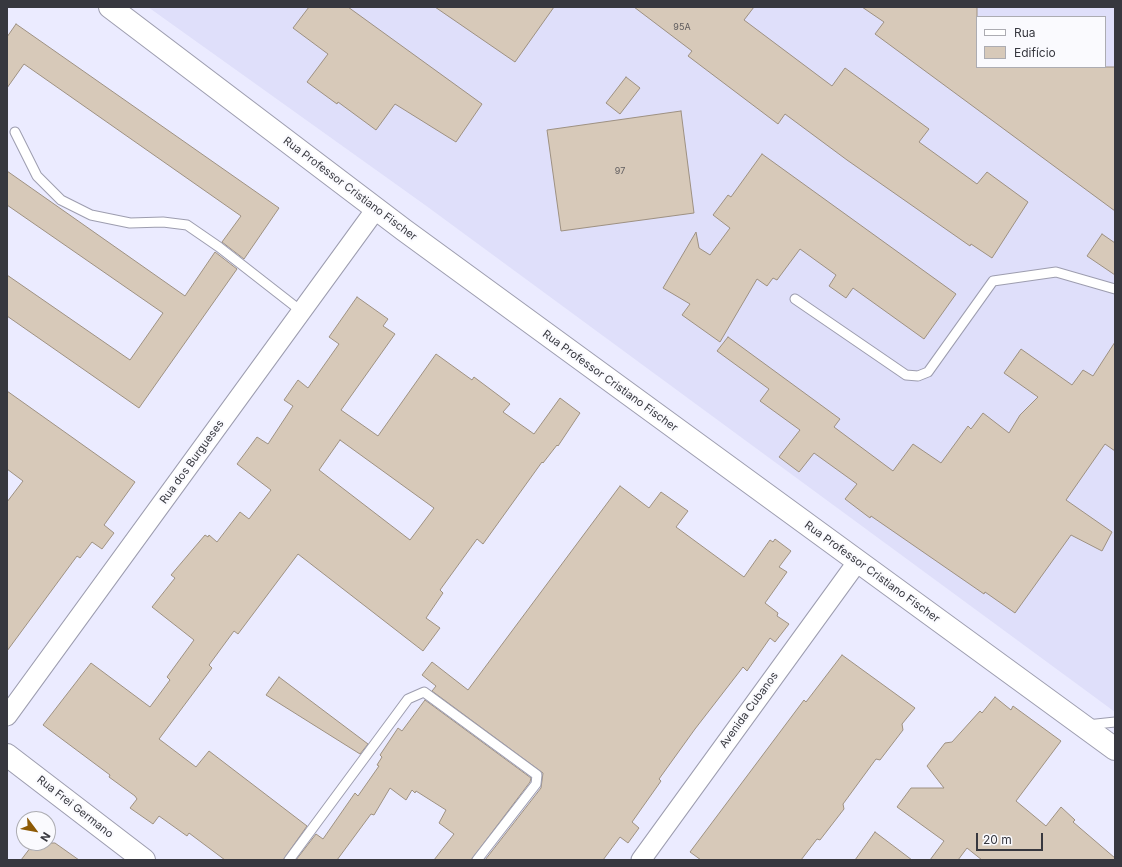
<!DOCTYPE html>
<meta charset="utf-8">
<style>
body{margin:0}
#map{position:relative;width:1122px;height:867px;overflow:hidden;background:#ebebff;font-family:Inter,sans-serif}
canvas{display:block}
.frame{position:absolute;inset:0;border:8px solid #37383f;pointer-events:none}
.legend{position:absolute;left:976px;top:16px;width:130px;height:52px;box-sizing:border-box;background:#fafafe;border:1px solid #acacb2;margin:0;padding:5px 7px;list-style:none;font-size:12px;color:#37383f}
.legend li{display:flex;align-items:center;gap:8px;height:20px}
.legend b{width:20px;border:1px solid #acacb2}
.north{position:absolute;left:16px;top:811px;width:40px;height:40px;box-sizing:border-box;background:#fafafe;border:1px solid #acacb2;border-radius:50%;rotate:122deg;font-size:11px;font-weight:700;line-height:16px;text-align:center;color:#37383f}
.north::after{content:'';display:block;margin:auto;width:14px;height:18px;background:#8d5a06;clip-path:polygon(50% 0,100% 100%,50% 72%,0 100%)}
.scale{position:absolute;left:976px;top:833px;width:67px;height:18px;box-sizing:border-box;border:2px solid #37383f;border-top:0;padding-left:5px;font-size:12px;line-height:14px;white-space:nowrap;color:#37383f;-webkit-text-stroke:3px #fafafe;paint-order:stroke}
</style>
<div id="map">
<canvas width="1122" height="867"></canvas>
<div class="frame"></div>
<ul class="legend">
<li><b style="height:5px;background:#fff"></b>Rua</li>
<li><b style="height:11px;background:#d7c9b9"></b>Edifício</li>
</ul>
<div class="north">N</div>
<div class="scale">20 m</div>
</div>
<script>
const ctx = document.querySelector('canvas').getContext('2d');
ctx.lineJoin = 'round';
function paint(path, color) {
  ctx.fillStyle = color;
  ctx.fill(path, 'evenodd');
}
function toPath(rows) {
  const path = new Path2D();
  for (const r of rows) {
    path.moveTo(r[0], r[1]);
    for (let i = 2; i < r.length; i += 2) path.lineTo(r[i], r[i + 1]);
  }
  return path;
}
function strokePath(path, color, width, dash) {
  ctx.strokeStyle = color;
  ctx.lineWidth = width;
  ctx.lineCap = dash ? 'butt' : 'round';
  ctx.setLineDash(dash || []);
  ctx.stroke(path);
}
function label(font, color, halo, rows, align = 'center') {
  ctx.font = font + ' Inter,sans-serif';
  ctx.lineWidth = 4;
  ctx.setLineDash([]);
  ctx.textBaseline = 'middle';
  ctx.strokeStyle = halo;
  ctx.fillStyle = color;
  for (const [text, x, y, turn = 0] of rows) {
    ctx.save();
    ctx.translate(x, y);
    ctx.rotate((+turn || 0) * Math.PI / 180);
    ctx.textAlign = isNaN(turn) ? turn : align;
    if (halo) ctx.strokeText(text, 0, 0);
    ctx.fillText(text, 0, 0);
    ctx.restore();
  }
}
paint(toPath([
 [148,7,1115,7,1115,712,425,205],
 [977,17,1105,17,1105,67,977,67]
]), '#dfdffa');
const building = toPath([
 [309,7,348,7,482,104,456,142,395,104,376,130,338,102,337,104,307,82,328,54,293,28,309,7],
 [435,7,554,7,515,62,435,7],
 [634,7,754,7,744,20,832,86,845,68,929,129,919,142,977,184,987,172,1028,202,992,258,971,244,970,246,847,160,785,114,778,124,688,56,692,51,634,7],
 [862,7,977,7,977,67,1115,67,1115,211,875,34,884,22,862,7],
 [16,24,279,208,244,259,222,242,241,216,24,64,7,88,7,37,16,24],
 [626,77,640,88,620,114,606,103,626,77],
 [681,111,694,213,561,231,547,130,681,111],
 [762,154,956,294,924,339,853,288,846,298,829,286,836,275,800,249,777,280,773,278,767,286,757,279,720,342,682,315,690,304,663,288,696,232,699,248,710,255,730,228,713,215,728,195,731,197,762,154],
 [7,171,185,296,215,252,237,269,139,408,7,316,7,275,130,360,163,313,7,205,7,171],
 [1102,234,1115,243,1115,275,1087,256,1102,234],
 [357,297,388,319,383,326,395,334,341,410,378,436,436,354,472,380,474,377,510,404,503,412,534,434,560,398,580,413,558,446,557,445,543,463,542,462,483,544,477,539,440,590,443,593,426,618,440,628,423,651,298,554,238,634,234,631,209,665,212,668,159,739,196,767,209,751,307,826,283,860,225,860,189,833,187,836,159,816,153,824,130,808,137,799,135,796,109,777,110,775,43,725,91,663,150,707,170,680,167,677,194,640,152,607,175,578,171,575,205,535,208,537,209,535,217,542,240,512,249,519,271,490,237,464,257,437,268,444,293,406,284,400,298,380,308,388,339,344,329,337,357,297],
 [340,440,434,508,410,540,319,470,340,440],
 [728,337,840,419,834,427,893,471,913,444,941,463,968,426,971,429,983,413,1009,433,1020,415,1038,397,1004,373,1021,349,1072,385,1083,370,1093,376,1115,342,1115,451,1105,444,1066,500,1112,532,1102,551,1071,535,1015,613,985,592,984,594,871,516,870,518,845,499,857,484,814,453,799,472,779,457,800,430,760,401,769,389,717,351,728,337],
 [7,391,135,482,104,525,114,533,102,549,92,542,80,558,77,556,7,651,7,502,23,481,7,469,7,391],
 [620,486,649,508,661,492,688,511,676,527,744,577,770,540,773,542,775,539,791,551,779,567,787,572,765,603,778,613,777,616,789,624,775,642,770,638,747,671,743,667,695,729,659,779,661,781,632,822,639,828,628,843,620,837,603,860,485,860,541,788,543,773,432,691,436,686,422,675,432,662,468,690,620,486],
 [842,655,915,708,902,724,903,730,880,760,876,759,843,804,844,809,820,840,817,839,801,860,701,860,690,852,804,700,806,702,842,655],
 [279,677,368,744,360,754,266,695,279,677],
 [995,697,1011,710,1013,706,1061,741,1016,801,1046,826,1061,807,1075,820,1073,822,1115,858,1115,860,982,860,967,848,958,860,930,860,944,841,897,807,911,788,944,788,927,766,945,743,952,742,980,711,982,713,995,697],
 [425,700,531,778,530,782,471,860,434,860,454,834,439,823,446,810,416,791,415,793,412,790,406,800,390,788,374,815,371,814,337,860,296,860,316,834,323,839,355,793,358,796,379,766,377,765,382,757,380,755,398,728,402,731,425,700],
 [875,832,912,860,855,860,875,832],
 [34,843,55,843,79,860,21,860,34,843]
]);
paint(building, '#d7c9b9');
strokePath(building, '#9e9182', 1);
const lane = toPath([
 [15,132,37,176,61,200,91,215,130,223,163,222,187,225,219,247,301,311],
 [795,299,906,375,918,376,928,372,993,281,1056,272,1115,289],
 [1087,725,1115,722],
 [289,860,408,699,424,692,537,775,536,784,477,860]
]);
const street = toPath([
 [7,716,376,209],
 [641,860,858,561]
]);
const secondary = toPath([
 [110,7,404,230,1115,749],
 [7,755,144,860]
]);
strokePath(lane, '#9d9daf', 11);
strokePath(street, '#9d9daf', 21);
strokePath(secondary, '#9d9daf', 24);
strokePath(lane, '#fff', 9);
strokePath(street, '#fff', 19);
strokePath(secondary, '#fff', 22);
label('9px', '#5f5c5e', null, [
 ["95A",682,27],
 ["97",620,171]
]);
label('11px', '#37383f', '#fafafe', [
 ["Rua Professor Cristiano Fischer",350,189,37],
 ["Rua Professor Cristiano Fischer",610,381,36],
 ["Rua dos Burgueses",192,462,-54],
 ["Rua Professor Cristiano Fischer",872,572,36],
 ["Avenida Cubanos",749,710,-54],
 ["Rua Frei Germano",75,807,38]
]);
</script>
